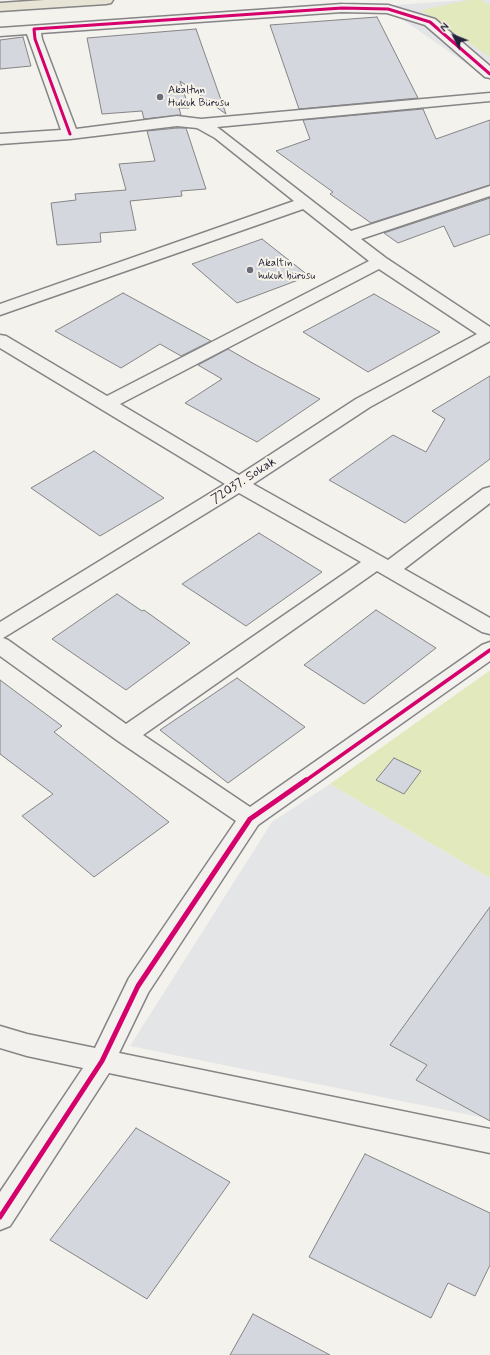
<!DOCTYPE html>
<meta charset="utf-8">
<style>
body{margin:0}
#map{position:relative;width:490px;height:1355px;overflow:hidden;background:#f4f2ec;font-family:Mynerve,sans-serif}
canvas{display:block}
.north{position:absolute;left:434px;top:16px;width:40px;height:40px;-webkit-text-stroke:3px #f7f3e8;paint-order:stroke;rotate:313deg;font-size:11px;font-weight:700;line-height:16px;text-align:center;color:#22223b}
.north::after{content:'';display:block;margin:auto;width:14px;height:18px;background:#22223b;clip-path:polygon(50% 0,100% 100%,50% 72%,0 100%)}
</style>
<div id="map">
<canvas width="490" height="1355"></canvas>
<div class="north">N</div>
</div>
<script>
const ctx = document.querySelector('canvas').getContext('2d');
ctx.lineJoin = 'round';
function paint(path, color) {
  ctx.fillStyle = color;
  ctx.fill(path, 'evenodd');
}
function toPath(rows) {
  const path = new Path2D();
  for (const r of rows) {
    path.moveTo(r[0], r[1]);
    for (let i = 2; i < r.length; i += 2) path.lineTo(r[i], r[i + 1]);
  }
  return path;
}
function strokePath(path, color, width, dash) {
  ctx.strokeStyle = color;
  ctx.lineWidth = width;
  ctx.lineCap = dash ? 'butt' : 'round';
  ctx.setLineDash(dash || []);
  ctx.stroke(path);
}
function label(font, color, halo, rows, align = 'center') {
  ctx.font = font + ' Mynerve,sans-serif';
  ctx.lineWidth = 4;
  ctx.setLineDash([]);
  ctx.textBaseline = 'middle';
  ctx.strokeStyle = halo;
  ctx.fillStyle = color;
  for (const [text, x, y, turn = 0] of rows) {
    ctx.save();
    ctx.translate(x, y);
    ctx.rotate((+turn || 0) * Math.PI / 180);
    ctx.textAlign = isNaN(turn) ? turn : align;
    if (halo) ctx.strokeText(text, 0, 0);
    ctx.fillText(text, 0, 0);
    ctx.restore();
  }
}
paint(toPath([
 [464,0,490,0,490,80,383,6],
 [330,784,490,878,490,1119,130,1046,272,822]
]), '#e4e5e6');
paint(toPath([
 [469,0,481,0,490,5,490,57,421,10],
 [489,671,490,671,490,878,330,784]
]), '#e2eabd');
const building = toPath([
 [377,17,418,98,299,109,270,25,377,17],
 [196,29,226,114,180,81,189,108,179,108,181,115,144,119,142,111,102,114,87,38,196,29],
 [23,37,31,66,0,69,0,40,23,37],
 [423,109,436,139,490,120,490,185,371,223,330,194,333,192,276,151,310,139,303,120,423,109],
 [177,128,186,128,206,189,181,191,182,196,130,201,136,230,100,233,101,242,57,245,51,203,76,200,75,194,126,190,119,164,155,161,147,131,177,128],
 [490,198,490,234,454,247,444,226,398,243,384,233,490,198],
 [262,239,309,276,237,303,192,264,262,239],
 [123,293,211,341,181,356,160,344,121,368,55,331,123,293],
 [374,294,440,332,368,372,303,332,374,294],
 [228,349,256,365,320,399,257,442,185,403,222,379,198,365,228,349],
 [490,376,490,459,405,523,329,480,393,435,426,452,445,419,432,411,490,376],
 [94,451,164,498,100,536,31,488,94,451],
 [259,533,322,572,246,626,182,584,259,533],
 [117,594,142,611,144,610,190,643,126,690,52,639,117,594],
 [376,610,436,648,364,704,304,665,376,610],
 [237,678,305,727,228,783,160,730,237,678],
 [0,680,62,726,54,732,169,822,94,877,22,816,53,794,0,754,0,680],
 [394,758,421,771,404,794,376,780,394,758],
 [490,907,490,1121,416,1080,427,1065,390,1045,490,907],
 [136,1128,230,1182,147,1299,50,1240,136,1128],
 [365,1154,490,1213,490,1265,475,1296,448,1283,431,1318,309,1257,365,1154],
 [253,1314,330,1355,230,1355,253,1314]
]);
paint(building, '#d4d7dd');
strokePath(building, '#858486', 1);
const minor = toPath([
 [342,4,388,5,435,19,490,66,490,78,485,77,425,25,387,13,342,12,41,33,42,39,76,129,177,116,201,119,490,93,490,101,217,127,351,231,490,186,490,196,361,239,386,258,490,327,490,341,370,407,253,484,388,560,483,489,490,487,490,503,404,569,490,618,490,634,482,632,377,571,143,735,250,807,482,645,490,642,490,661,258,825,148,993,119,1053,490,1129,490,1153,109,1073,10,1226,0,1230,0,1192,83,1068,27,1056,0,1048,0,1026,27,1034,95,1048,129,978,236,821,118,741,0,656,0,622,225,484,0,348,0,335,6,336,107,396,369,261,303,209,0,315,0,304,294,201,215,138,197,128,177,126,70,139,0,144,0,134,61,130,27,34,0,36,0,28,342,4],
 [379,269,477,334,356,399,239,475,120,404,379,269],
 [239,493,361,562,126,724,8,640,3,638,239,493]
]);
const trunk = toPath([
 [44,0,113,0,111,3,106,4,0,11,0,3,44,0]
]);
strokePath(minor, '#858486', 3);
strokePath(trunk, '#858486', 3);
paint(minor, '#f2f1ed');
paint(trunk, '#e7e4d5');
strokePath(toPath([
 [70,134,35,39,34,29,342,8,388,9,430,22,490,74]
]), '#d6006c', 3);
strokePath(toPath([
 [305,781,490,650]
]), '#d6006c', 3.5);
strokePath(toPath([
 [0,1217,102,1061,138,986,250,819,306,780]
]), '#d6006c', 5);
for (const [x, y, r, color] of [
 [160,97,4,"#6c6b79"],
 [250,270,4,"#6c6b79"]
]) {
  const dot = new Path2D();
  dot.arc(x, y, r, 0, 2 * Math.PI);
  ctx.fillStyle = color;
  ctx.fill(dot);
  strokePath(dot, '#f7f3e8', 1.5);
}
label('11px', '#22223b', '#f7f3e8', [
 ["Akaltun",168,91],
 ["Hukuk Bürosu",168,104],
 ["Akaltın",258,264],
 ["hukuk bürosu",258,277]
], 'left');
label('13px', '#22223b', '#f7f3e8', [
 ["72037. Sokak",244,481,-33]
]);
</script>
